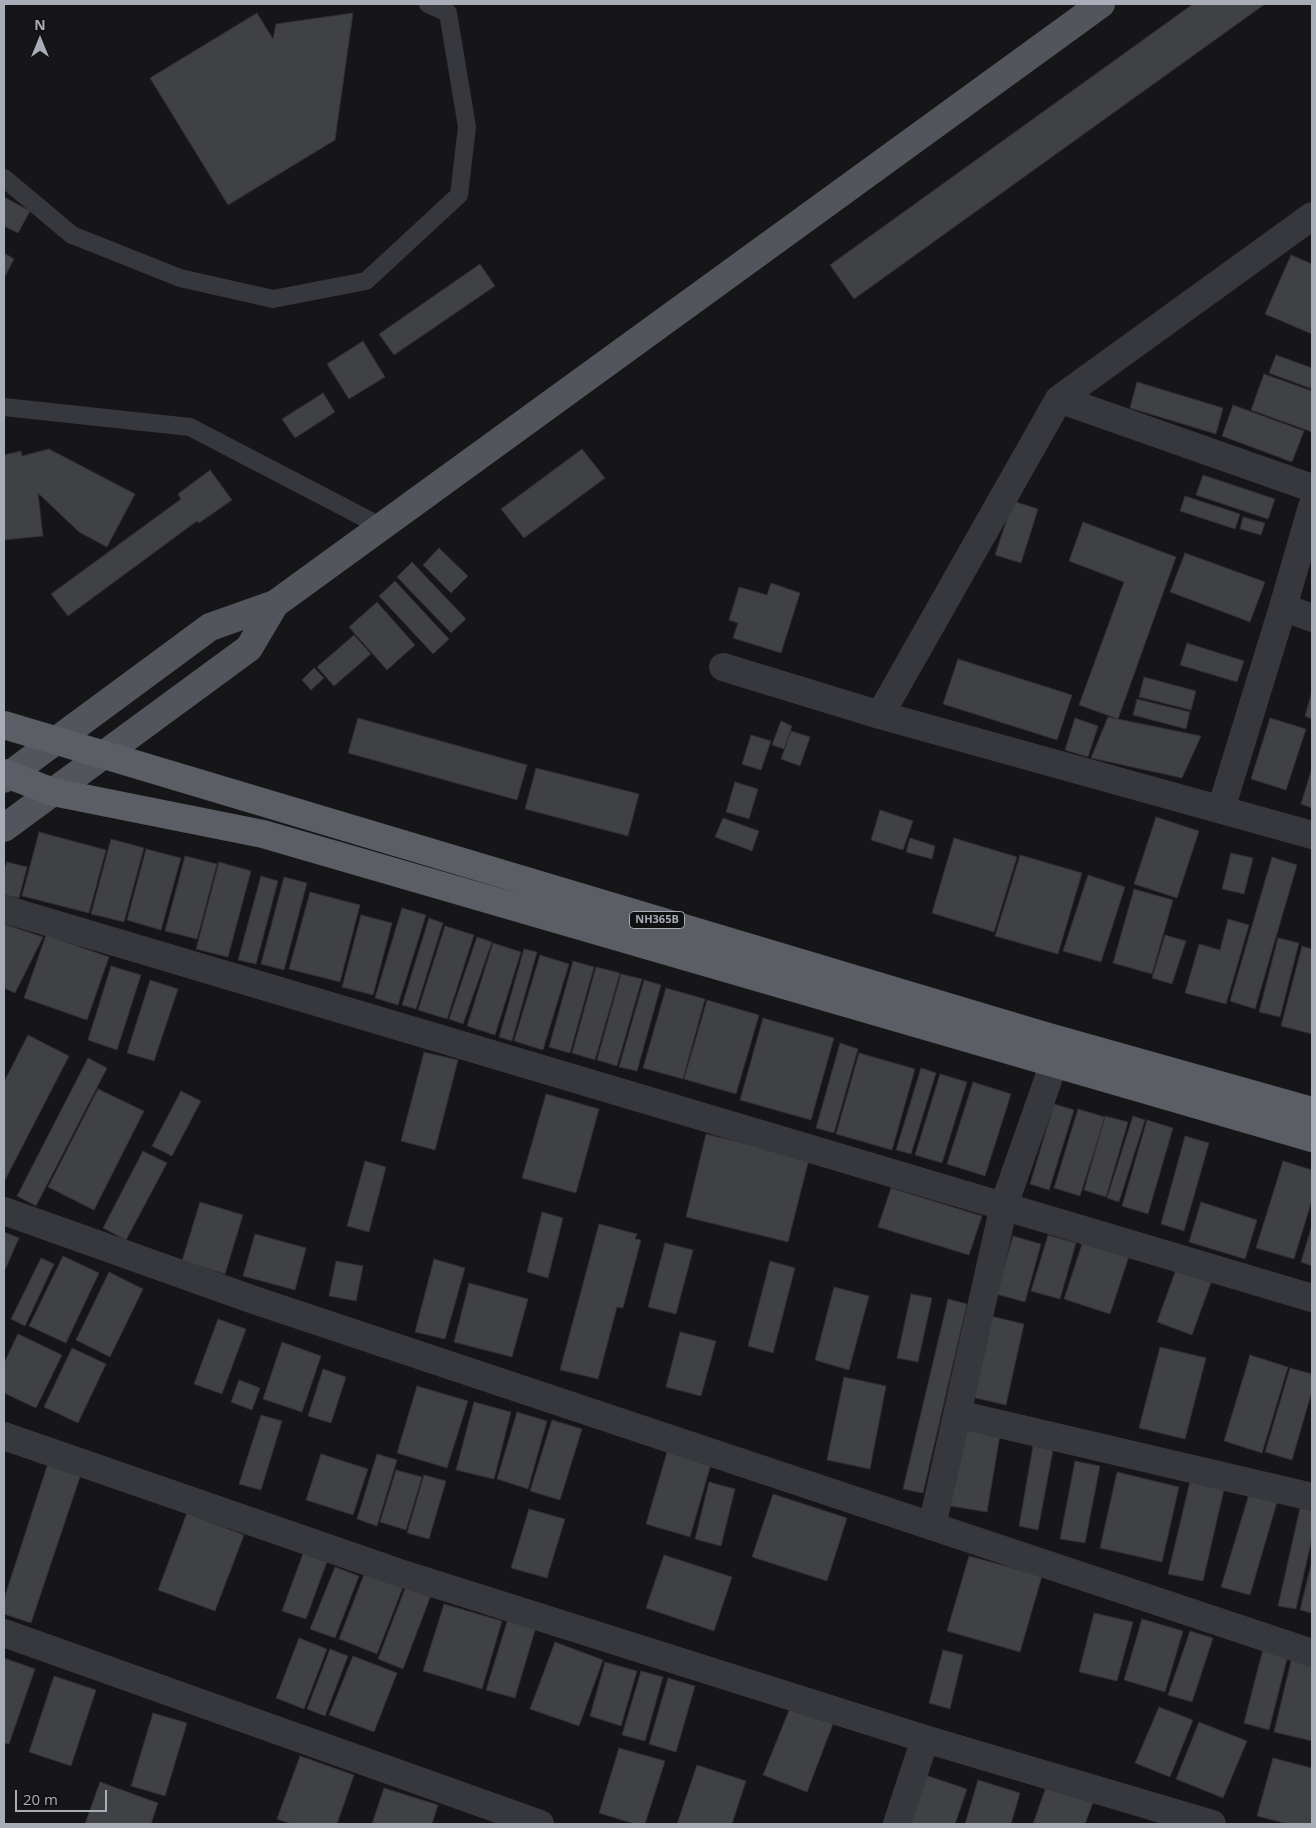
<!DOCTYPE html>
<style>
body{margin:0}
#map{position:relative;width:1316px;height:1828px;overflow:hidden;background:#161618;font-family:"Open Sans",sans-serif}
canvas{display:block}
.frame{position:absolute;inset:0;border:5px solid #a8adb8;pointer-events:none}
.north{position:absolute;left:15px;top:15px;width:50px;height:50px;-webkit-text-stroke:4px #111113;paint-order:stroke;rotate:0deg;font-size:14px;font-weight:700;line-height:20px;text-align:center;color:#a8adb8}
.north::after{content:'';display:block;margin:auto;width:18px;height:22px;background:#a8adb8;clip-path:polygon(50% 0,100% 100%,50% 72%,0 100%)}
.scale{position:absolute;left:15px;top:1790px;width:92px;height:22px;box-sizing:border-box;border:2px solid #a8adb8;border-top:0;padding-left:6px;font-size:15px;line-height:18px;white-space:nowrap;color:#a8adb8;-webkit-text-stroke:4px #111113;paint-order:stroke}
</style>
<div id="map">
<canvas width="1316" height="1828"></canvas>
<div class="frame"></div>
<div class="north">N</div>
<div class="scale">20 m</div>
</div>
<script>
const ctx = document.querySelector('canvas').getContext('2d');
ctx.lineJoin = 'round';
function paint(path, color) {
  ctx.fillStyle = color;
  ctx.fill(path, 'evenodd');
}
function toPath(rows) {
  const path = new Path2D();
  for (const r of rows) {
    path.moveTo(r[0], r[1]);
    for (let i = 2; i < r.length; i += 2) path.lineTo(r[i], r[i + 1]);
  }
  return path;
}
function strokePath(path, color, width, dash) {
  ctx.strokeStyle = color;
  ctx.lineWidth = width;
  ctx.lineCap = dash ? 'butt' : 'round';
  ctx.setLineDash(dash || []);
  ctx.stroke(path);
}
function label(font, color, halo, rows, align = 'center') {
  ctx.font = font + ' "Open Sans",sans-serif';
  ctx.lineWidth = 4;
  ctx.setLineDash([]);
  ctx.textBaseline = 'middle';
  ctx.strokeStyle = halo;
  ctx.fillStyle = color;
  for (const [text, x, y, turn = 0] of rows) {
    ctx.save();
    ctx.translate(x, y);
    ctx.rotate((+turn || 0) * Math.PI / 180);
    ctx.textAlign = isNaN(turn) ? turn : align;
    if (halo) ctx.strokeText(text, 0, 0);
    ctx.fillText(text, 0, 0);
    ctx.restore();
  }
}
const building = toPath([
 [1193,4,1265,4,854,299,830,265,1193,4],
 [257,13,273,39,276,24,353,13,335,140,228,205,150,78,257,13],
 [4,197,30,211,18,233,4,226,4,197],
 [4,253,14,259,4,278,4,253],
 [1291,255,1312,264,1312,334,1265,314,1291,255],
 [480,264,495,286,394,355,379,334,480,264],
 [363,341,385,377,349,399,327,364,363,341],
 [1276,355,1312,368,1312,389,1269,373,1276,355],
 [1264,374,1312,391,1312,432,1251,410,1264,374],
 [1137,382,1223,408,1216,434,1130,408,1137,382],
 [323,393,335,412,295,438,282,419,323,393],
 [1233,405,1304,431,1292,462,1222,436,1233,405],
 [49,449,135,494,107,547,79,532,38,493,43,536,4,540,4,455,21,451,22,456,49,449],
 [582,449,605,478,524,538,501,509,582,449],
 [210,470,232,500,199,523,197,521,68,616,51,594,181,499,178,494,210,470],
 [1203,475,1275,499,1268,519,1196,495,1203,475],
 [1185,496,1240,514,1235,529,1180,511,1185,496],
 [1013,501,1038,509,1021,563,995,555,1013,501],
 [1243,517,1265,523,1261,535,1240,529,1243,517],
 [1083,522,1176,557,1118,719,1079,705,1124,582,1069,561,1083,522],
 [439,548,468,576,451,593,423,565,439,548],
 [1185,553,1265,582,1250,622,1170,592,1185,553],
 [412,562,466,619,451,633,397,577,412,562],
 [395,581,449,639,433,654,379,596,395,581],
 [771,583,800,593,781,653,733,638,738,623,729,620,739,587,767,595,771,583],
 [377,602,415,645,387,670,349,627,377,602],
 [354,635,371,654,334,686,317,667,354,635],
 [1187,643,1244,661,1237,682,1180,665,1187,643],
 [958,659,1072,695,1057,740,943,704,958,659],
 [314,668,324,678,311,690,302,680,314,668],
 [1144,677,1196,691,1191,710,1139,697,1144,677],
 [1312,691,1312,719,1305,716,1312,691],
 [1137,699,1190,712,1186,729,1133,715,1137,699],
 [1108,717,1201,736,1182,778,1091,758,1108,717],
 [358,718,527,765,517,800,348,753,358,718],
 [1075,718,1098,726,1088,757,1065,750,1075,718],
 [1270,718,1306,729,1286,790,1251,779,1270,718],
 [781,721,792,726,784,749,772,745,781,721],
 [791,731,810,737,800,766,781,759,791,731],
 [751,735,771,741,761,770,742,764,751,735],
 [536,768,639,794,628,836,525,809,536,768],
 [1312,768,1312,808,1301,804,1312,768],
 [735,782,758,789,749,819,726,812,735,782],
 [880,810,913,821,903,850,871,840,880,810],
 [1156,817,1199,831,1177,898,1134,884,1156,817],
 [723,818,759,831,752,851,715,837,723,818],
 [39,832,106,850,89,913,22,896,39,832],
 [910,838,935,846,932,859,906,852,910,838],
 [954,838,1017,857,994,932,932,913,954,838],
 [111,839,144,848,124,922,91,914,111,839],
 [146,849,181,858,161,930,127,920,146,849],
 [1231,853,1253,858,1244,894,1222,889,1231,853],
 [1020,855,1082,873,1058,954,995,936,1020,855],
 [185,856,217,864,197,939,165,931,185,856],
 [1272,857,1297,865,1255,1009,1230,1001,1272,857],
 [7,862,27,867,19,898,4,895,4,870,7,862],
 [219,862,251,871,228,957,196,949,219,862],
 [1088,875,1125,887,1101,962,1063,951,1088,875],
 [261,876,278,881,256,964,238,960,261,876],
 [284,877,307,883,284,970,261,964,284,877],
 [1134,889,1173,900,1152,974,1113,963,1134,889],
 [310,892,360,905,340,982,289,969,310,892],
 [402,908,426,915,398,1005,375,998,402,908],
 [361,915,392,923,373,995,342,987,361,915],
 [429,918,443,923,416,1009,402,1005,429,918],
 [1228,919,1249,925,1226,1004,1185,993,1199,944,1220,950,1228,919],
 [4,924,43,937,15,993,4,988,4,924],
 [445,926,474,935,447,1019,418,1010,445,926],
 [46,935,109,957,87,1020,24,998,46,935],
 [1165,935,1186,941,1172,984,1152,978,1165,935],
 [477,937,492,942,463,1024,449,1019,477,937],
 [1278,938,1299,943,1280,1017,1259,1012,1278,938],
 [493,943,521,952,495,1035,467,1026,493,943],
 [1302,946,1312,949,1312,1034,1281,1026,1302,946],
 [524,949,537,952,512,1041,499,1037,524,949],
 [540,955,569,964,543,1050,514,1041,540,955],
 [573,961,594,967,570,1053,549,1047,573,961],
 [111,966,141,975,117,1050,88,1040,111,966],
 [596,967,620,973,595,1060,572,1053,596,967],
 [621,974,642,979,617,1066,597,1060,621,974],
 [150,980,178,989,154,1061,127,1053,150,980],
 [644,980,661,985,637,1071,619,1067,644,980],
 [666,988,705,999,683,1079,643,1068,666,988],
 [707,1000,759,1015,736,1094,684,1079,707,1000],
 [763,1018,834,1038,811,1120,740,1100,763,1018],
 [28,1035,69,1056,4,1182,4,1082,28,1035],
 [840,1043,858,1049,834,1133,816,1128,840,1043],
 [424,1052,458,1060,435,1150,401,1141,424,1052],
 [859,1053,915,1069,892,1150,836,1134,859,1053],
 [88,1058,107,1068,36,1206,17,1196,88,1058],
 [921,1068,936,1073,911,1154,896,1150,921,1068],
 [940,1074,967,1082,942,1163,915,1155,940,1074],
 [973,1082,1011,1094,985,1176,947,1164,973,1082],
 [98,1089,144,1111,94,1210,48,1187,98,1089],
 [181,1091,201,1101,172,1156,152,1146,181,1091],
 [546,1094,599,1109,576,1193,522,1178,546,1094],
 [1054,1104,1074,1110,1049,1190,1030,1184,1054,1104],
 [1078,1109,1105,1117,1080,1196,1054,1188,1078,1109],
 [1105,1116,1128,1122,1106,1197,1084,1190,1105,1116],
 [1133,1116,1145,1120,1119,1202,1107,1198,1133,1116],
 [1147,1120,1173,1128,1148,1214,1122,1206,1147,1120],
 [706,1134,809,1159,788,1242,686,1217,706,1134],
 [1185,1136,1209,1143,1184,1231,1161,1224,1185,1136],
 [143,1151,167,1163,126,1240,103,1228,143,1151],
 [365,1161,386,1167,369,1232,347,1226,365,1161],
 [1283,1161,1312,1170,1312,1200,1294,1259,1256,1248,1283,1161],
 [891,1188,982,1216,969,1255,878,1227,891,1188],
 [200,1202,243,1215,225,1274,182,1261,200,1202],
 [1201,1202,1257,1220,1245,1259,1189,1242,1201,1202],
 [542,1212,563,1218,548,1278,527,1272,542,1212],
 [599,1224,637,1234,635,1239,641,1240,623,1308,617,1307,598,1379,560,1370,599,1224],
 [1312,1225,1312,1266,1301,1262,1312,1225],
 [4,1232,19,1238,4,1272,4,1232],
 [255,1234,306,1248,295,1290,243,1276,255,1234],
 [1048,1235,1076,1243,1060,1299,1031,1291,1048,1235],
 [1085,1235,1131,1250,1110,1314,1064,1299,1085,1235],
 [1013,1236,1041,1244,1025,1302,996,1294,1013,1236],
 [665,1243,693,1250,676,1314,648,1307,665,1243],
 [63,1256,99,1273,66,1343,29,1326,63,1256],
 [41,1258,54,1264,25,1326,11,1319,41,1258],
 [434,1259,465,1268,445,1339,415,1332,434,1259],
 [336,1261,363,1266,356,1301,329,1296,336,1261],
 [770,1261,795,1268,773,1353,748,1346,770,1261],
 [1178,1264,1213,1277,1192,1335,1157,1322,1178,1264],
 [109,1272,143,1289,110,1357,76,1340,109,1272],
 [469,1283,528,1299,512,1357,454,1342,469,1283],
 [834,1287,869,1296,849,1370,815,1360,834,1287],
 [911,1294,932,1298,918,1362,897,1358,911,1294],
 [948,1299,967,1304,923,1493,903,1489,948,1299],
 [986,1315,1024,1324,1006,1405,967,1396,986,1315],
 [218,1319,246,1329,222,1394,194,1384,218,1319],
 [680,1332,716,1341,701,1396,666,1387,680,1332],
 [18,1334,62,1355,36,1408,4,1393,4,1363,18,1334],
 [282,1342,321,1356,302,1412,263,1399,282,1342],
 [1160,1347,1206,1358,1185,1439,1139,1428,1160,1347],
 [72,1348,106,1364,78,1423,44,1407,72,1348],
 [1250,1355,1288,1367,1262,1453,1224,1441,1250,1355],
 [1290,1368,1312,1374,1312,1391,1292,1460,1265,1452,1290,1368],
 [323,1369,346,1377,331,1423,308,1416,323,1369],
 [844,1377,886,1386,870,1469,827,1460,844,1377],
 [239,1380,260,1388,252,1410,231,1402,239,1380],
 [417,1386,468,1401,447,1468,397,1453,417,1386],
 [474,1402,511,1412,494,1479,456,1470,474,1402],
 [517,1412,547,1421,528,1489,497,1479,517,1412],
 [261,1415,282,1421,261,1490,239,1484,261,1415],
 [552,1420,582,1429,560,1500,530,1491,552,1420],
 [963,1428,1000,1435,987,1512,950,1506,963,1428],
 [1033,1446,1053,1450,1038,1530,1019,1526,1033,1446],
 [667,1452,711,1464,690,1537,646,1524,667,1452],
 [321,1454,368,1469,353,1515,306,1500,321,1454],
 [377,1454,397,1460,377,1526,357,1519,377,1454],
 [49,1460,82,1471,31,1623,4,1614,4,1599,49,1460],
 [1075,1461,1100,1466,1085,1543,1060,1539,1075,1461],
 [396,1470,422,1477,406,1530,380,1522,396,1470],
 [1117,1472,1179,1487,1162,1562,1100,1548,1117,1472],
 [424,1475,446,1481,429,1539,407,1533,424,1475],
 [1191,1477,1225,1485,1203,1581,1168,1574,1191,1477],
 [709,1482,735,1489,721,1546,695,1539,709,1482],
 [773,1494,847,1518,827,1581,752,1557,773,1494],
 [1249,1494,1277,1502,1250,1595,1221,1587,1249,1494],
 [1300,1508,1312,1510,1312,1538,1296,1609,1278,1606,1300,1508],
 [529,1509,565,1519,547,1578,511,1568,529,1509],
 [187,1513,244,1535,215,1611,158,1590,187,1513],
 [305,1548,329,1556,306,1619,282,1611,305,1548],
 [664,1555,732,1577,714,1631,646,1608,664,1555],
 [969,1556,1042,1576,1020,1652,947,1631,969,1556],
 [1312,1561,1312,1613,1300,1610,1312,1561],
 [335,1567,359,1576,335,1638,310,1629,335,1567],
 [365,1572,403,1587,377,1654,339,1639,365,1572],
 [406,1586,431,1595,403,1669,378,1659,406,1586],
 [444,1604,502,1621,482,1689,423,1671,444,1604],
 [510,1612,538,1620,515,1698,486,1690,510,1612],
 [1094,1613,1133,1622,1117,1681,1079,1672,1094,1613],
 [1142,1619,1183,1631,1165,1692,1124,1680,1142,1619],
 [1190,1631,1213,1638,1192,1702,1168,1695,1190,1631],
 [299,1638,327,1649,304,1709,276,1698,299,1638],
 [555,1642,603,1660,579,1726,530,1709,555,1642],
 [330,1649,348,1656,325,1716,307,1709,330,1649],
 [1263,1649,1288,1655,1269,1730,1244,1723,1263,1649],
 [943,1650,963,1655,950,1709,929,1703,943,1650],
 [353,1656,397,1673,374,1732,329,1715,353,1656],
 [1292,1657,1312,1662,1312,1741,1274,1732,1292,1657],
 [4,1658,35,1669,9,1744,4,1743,4,1658],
 [605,1662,637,1671,621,1726,590,1716,605,1662],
 [641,1671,663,1677,645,1741,622,1735,641,1671],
 [54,1676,96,1690,71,1766,29,1752,54,1676],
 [668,1678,695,1686,676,1752,649,1744,668,1678],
 [1159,1707,1193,1720,1170,1777,1135,1763,1159,1707],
 [790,1708,833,1724,807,1792,763,1775,790,1708],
 [153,1713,187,1723,165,1796,131,1786,153,1713],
 [1199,1722,1247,1741,1223,1798,1176,1779,1199,1722],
 [619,1748,665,1761,645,1824,635,1824,599,1813,619,1748],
 [300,1756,354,1775,337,1824,292,1824,277,1819,300,1756],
 [1273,1758,1312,1768,1312,1824,1288,1824,1257,1816,1273,1758],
 [697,1765,746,1781,732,1824,677,1824,697,1765],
 [919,1773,967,1789,955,1824,908,1824,919,1773],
 [978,1780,1020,1793,1011,1824,965,1824,978,1780],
 [1048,1781,1095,1797,1085,1824,1033,1824,1048,1781],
 [100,1782,158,1803,151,1824,85,1824,100,1782],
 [384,1788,438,1805,432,1824,372,1824,384,1788]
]);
paint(building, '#404145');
strokePath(building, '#303034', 1);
strokePath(toPath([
 [4,178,72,235,180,278,273,299,366,281,459,195,467,127,448,13,428,4],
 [4,407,190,427,382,527]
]), '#37383d', 18);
strokePath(toPath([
 [1059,399,1312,488],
 [1283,607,1312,507],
 [723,667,880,715,1312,835],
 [880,715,1059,399,1312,216],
 [1221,809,1283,607,1312,618],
 [4,909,1312,1298],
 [4,1211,254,1300,1312,1653],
 [957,1414,1312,1497],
 [4,1436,397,1572,925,1739,1212,1824],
 [932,1526,1004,1205,1054,1063],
 [4,1633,540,1824],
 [897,1824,925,1739]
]), '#37383d', 28);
strokePath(toPath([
 [4,779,210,627,275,604,1101,4],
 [4,828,249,648,275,604]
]), '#53555c', 28);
strokePath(toPath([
 [4,725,1045,1036,1312,1111],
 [4,773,53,792,263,834,1312,1138]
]), '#5b5e65', 28);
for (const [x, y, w] of [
 [657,920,55]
]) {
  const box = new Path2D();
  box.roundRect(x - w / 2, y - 8.5, w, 17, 4);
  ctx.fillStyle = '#111113';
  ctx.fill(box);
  strokePath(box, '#a8adb8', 1);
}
label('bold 11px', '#a8adb8', null, [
 ["NH365B",657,920]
]);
</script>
